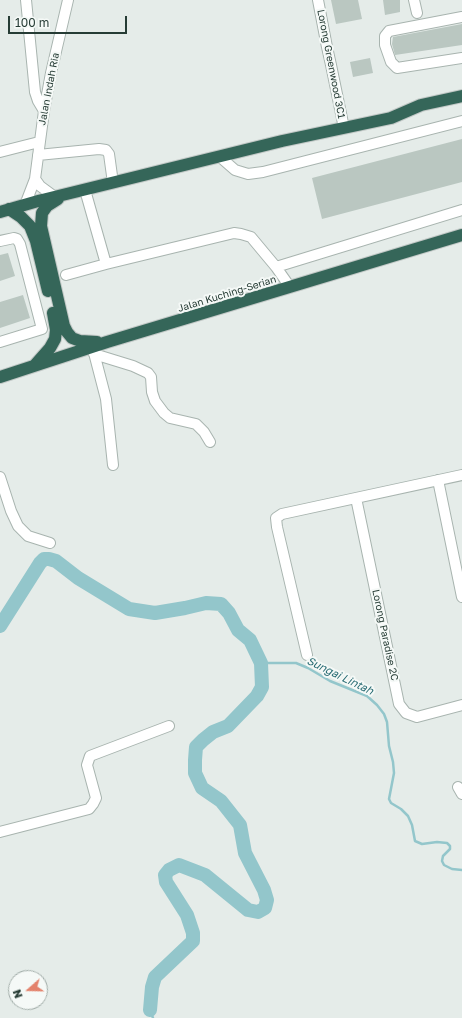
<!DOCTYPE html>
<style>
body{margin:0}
#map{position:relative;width:462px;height:1018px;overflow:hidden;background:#e5ece9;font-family:"Golos Text",sans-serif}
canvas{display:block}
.north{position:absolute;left:8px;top:970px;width:40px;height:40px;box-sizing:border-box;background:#f5f9f7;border:1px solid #a2ada9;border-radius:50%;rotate:250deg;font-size:11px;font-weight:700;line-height:16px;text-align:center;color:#263c35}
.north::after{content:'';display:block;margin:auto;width:14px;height:18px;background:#e3826c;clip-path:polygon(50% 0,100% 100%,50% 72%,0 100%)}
.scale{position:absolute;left:8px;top:16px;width:119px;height:18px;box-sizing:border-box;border:2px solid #263c35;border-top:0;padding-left:5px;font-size:12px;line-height:14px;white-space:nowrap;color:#263c35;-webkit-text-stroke:3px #f5f9f7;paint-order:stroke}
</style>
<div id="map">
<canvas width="462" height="1018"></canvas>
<div class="north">N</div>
<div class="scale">100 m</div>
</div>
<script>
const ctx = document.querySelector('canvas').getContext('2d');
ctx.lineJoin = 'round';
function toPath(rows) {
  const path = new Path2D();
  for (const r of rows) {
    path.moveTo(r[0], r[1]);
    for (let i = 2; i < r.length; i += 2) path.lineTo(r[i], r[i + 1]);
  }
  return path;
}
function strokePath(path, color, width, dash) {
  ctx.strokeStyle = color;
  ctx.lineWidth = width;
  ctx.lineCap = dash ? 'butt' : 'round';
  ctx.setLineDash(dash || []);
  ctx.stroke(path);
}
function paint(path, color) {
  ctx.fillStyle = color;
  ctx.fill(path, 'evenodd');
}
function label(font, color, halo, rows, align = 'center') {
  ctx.font = font + ' "Golos Text",sans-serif';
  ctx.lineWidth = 4;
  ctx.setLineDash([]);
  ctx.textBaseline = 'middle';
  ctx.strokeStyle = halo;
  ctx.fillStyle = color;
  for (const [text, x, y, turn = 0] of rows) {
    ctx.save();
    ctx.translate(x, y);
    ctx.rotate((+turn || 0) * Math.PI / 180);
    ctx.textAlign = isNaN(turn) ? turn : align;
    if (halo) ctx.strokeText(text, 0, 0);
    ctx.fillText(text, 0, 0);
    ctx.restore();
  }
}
strokePath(toPath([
 [261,663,296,663,308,668,330,681,367,696,377,705,384,714,387,722,389,746,393,762,394,773,389,799,391,803,401,809,408,816,412,825,415,841,422,844,437,842,447,843,450,846,450,849,443,856,442,861,444,865,452,869,462,870],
 [150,1010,153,1018]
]), '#93c6cb', 2.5);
strokePath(toPath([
 [0,626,40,563,44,559,49,559,56,561,78,578,129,609,155,613,185,608,206,603,221,604,229,613,238,630,250,640,261,663,262,687,257,696,228,726,213,732,203,740,196,747,195,760,195,773,202,788,221,801,240,825,245,853,264,890,267,900,265,908,258,912,248,910,205,875,179,865,169,870,165,875,166,882,187,915,193,933,193,941,155,977,152,987,150,1010]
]), '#93c6cb', 14);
paint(toPath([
 [331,0,358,0,362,19,336,24],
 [383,0,400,0,400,12,385,15],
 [462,24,462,45,395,55,392,44,393,37],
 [370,58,373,73,353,77,350,62],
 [462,139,462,182,322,219,312,178],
 [8,253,15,276,0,281,0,255],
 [23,295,30,318,0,328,0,302]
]), '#bac7c1');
const minor = toPath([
 [26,0,35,92,38,101,44,111],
 [318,0,327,47,331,65,344,128],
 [414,0,417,13],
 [462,17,389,31,385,36,385,45,391,62,397,68,462,58],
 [0,152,39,142],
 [38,155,99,149,106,150,109,154,113,183],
 [219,156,235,170,248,174,263,172,462,121],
 [35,179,40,186,55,197],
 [85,190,106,264,234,233,241,234,251,237,276,267,290,287],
 [25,205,35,179,44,111,51,73,68,0],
 [0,241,14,238,17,239,20,244,42,329,0,342],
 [276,267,462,210],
 [66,275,106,264],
 [93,349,106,399,113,465],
 [94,354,133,366,148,373,151,377,152,392,155,401,164,413,170,418,196,424,204,432,210,442],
 [0,477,11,511,18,526,28,536,50,543],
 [438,480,462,597],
 [356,498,399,704,406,713,417,717,462,705],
 [307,655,277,527,276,518,282,514,462,475],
 [458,787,462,794],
 [0,832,89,809,93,804,96,798,87,765,90,756,169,726]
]);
const highway = toPath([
 [58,199,47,206,42,213,41,226,64,326,67,332,72,338,80,341,97,342],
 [9,209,21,217,30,226,36,241,48,291],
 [0,212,38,201,282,141,391,118,421,105,462,96],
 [35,365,50,348,55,339,56,330,53,313],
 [0,377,107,342,462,235]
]);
strokePath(minor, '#a8b4af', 12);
strokePath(highway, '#c2c8c6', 14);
strokePath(minor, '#fff', 10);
strokePath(highway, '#356659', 12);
label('10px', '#263c35', '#f5f9f7', [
 ["Lorong Greenwood 3C1",331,64,79],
 ["Jalan Indah Ria",49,89,-79],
 ["Jalan Kuching-Serian",227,294,-17],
 ["Lorong Paradise 2C",385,635,78]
]);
label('italic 11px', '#266a72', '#f5f9f7', [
 ["Sungai Lintah",340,676,26]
]);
</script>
